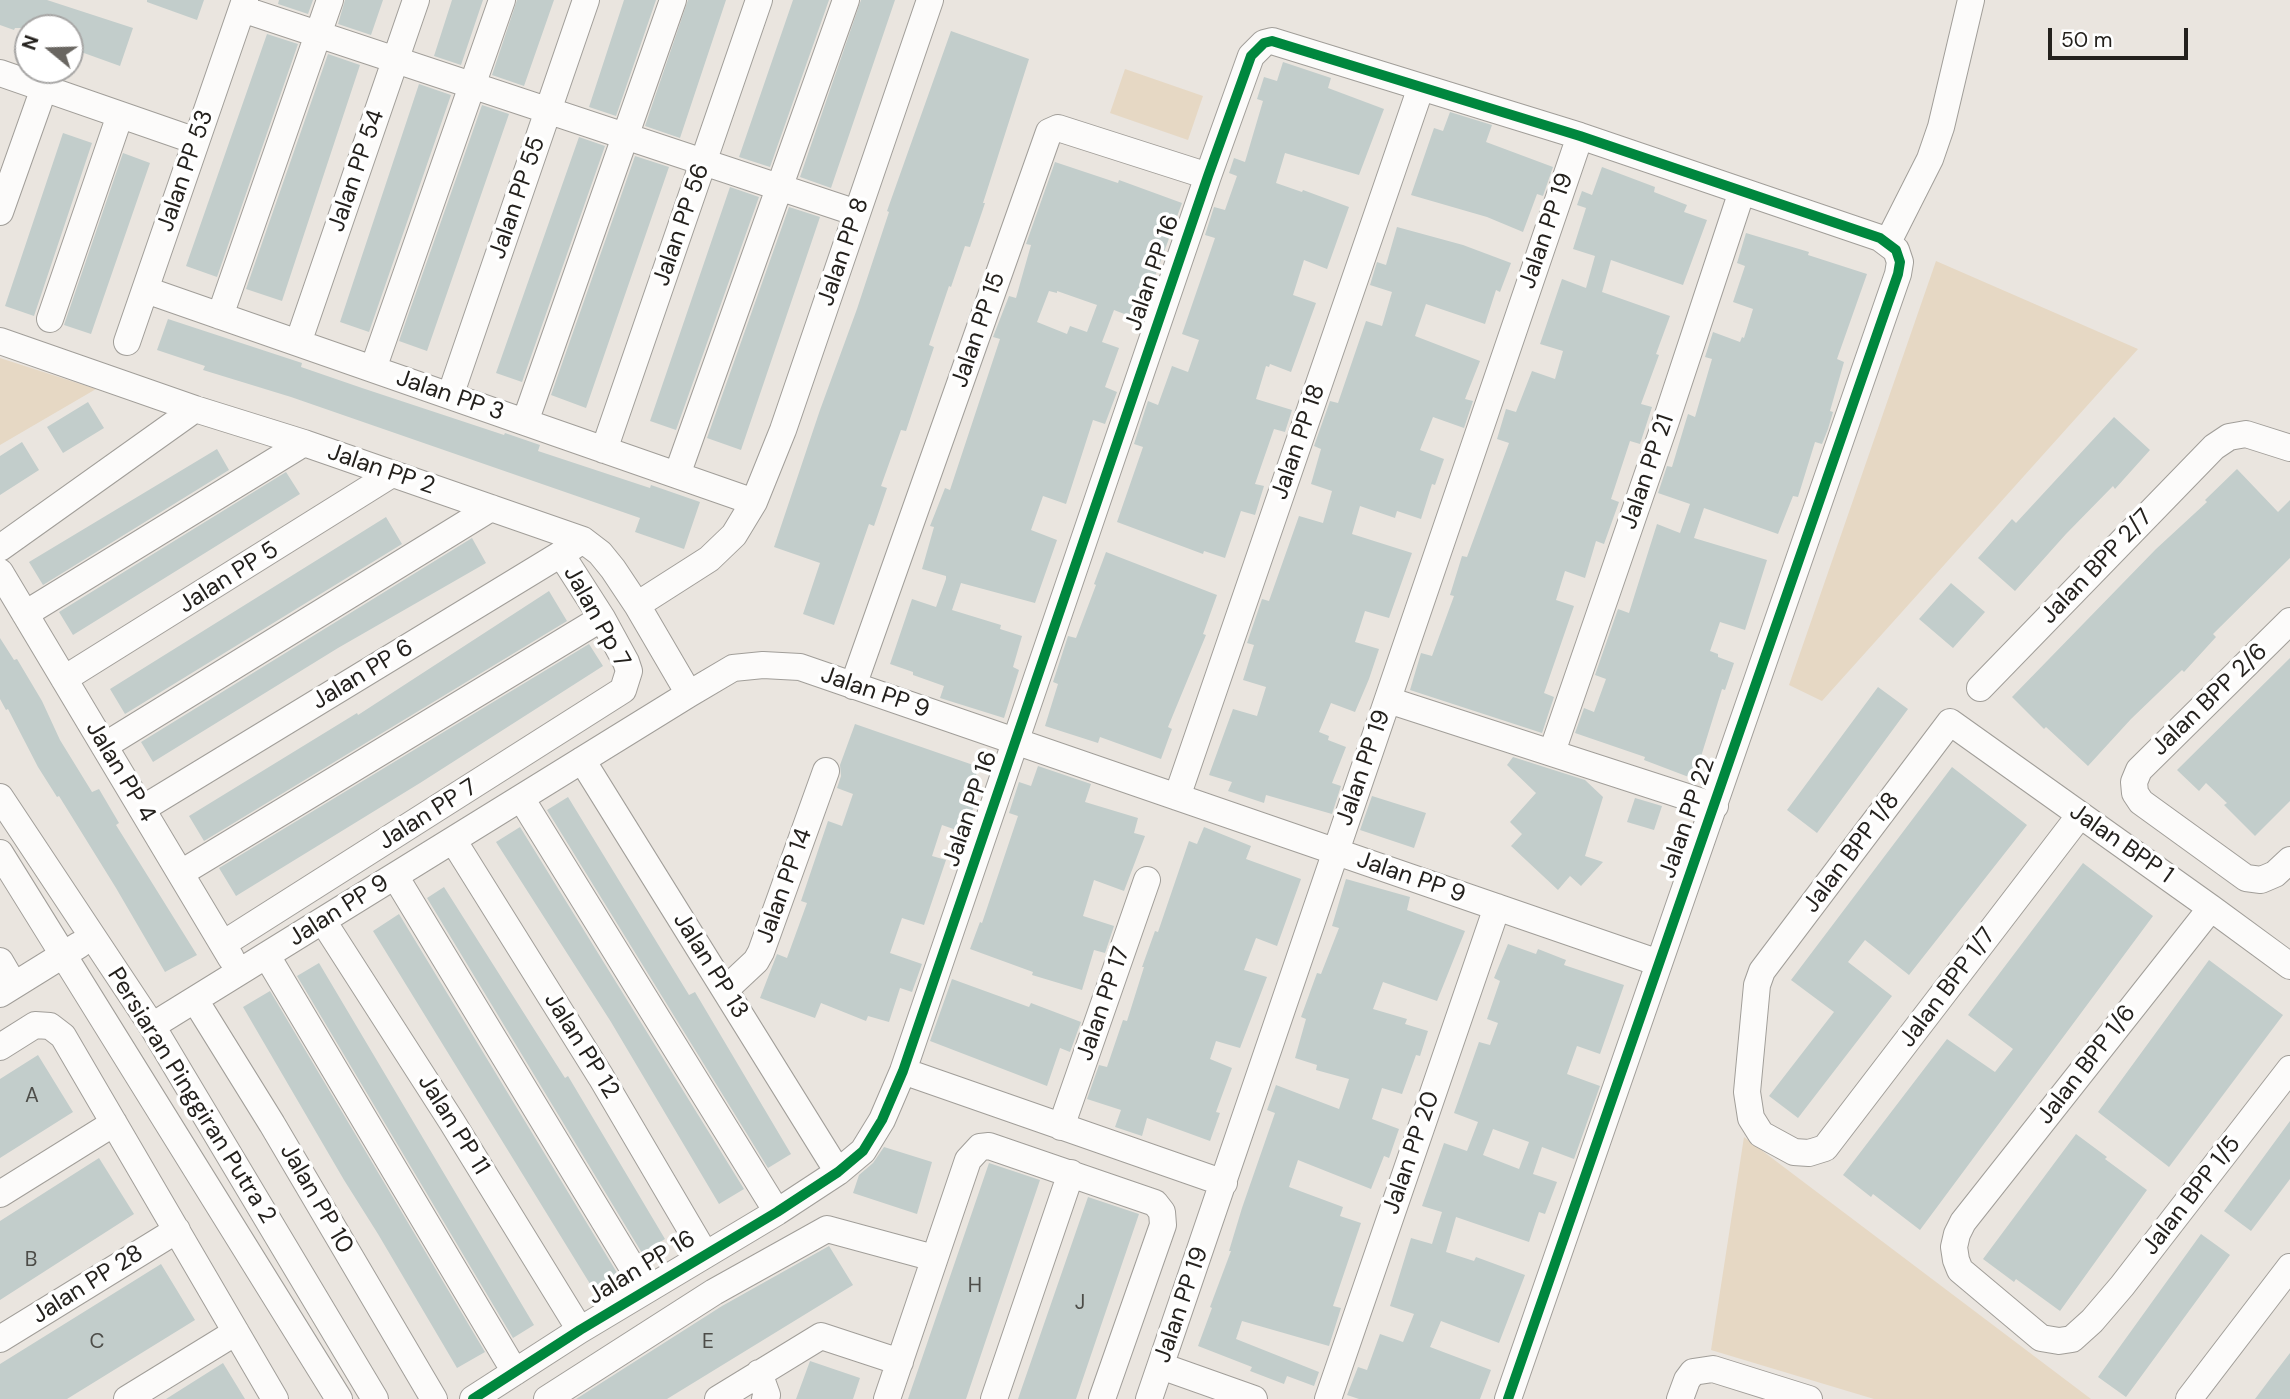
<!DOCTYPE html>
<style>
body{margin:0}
#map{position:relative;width:2290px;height:1399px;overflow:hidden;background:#eae5df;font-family:"DM Sans",sans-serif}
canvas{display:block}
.north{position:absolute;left:14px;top:14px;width:70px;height:70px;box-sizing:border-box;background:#fff;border:2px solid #a7a6a5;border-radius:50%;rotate:289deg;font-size:19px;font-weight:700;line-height:28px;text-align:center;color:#24211d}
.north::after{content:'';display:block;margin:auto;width:24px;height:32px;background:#696661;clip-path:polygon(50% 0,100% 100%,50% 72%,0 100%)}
.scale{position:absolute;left:2048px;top:28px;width:140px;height:32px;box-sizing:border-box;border:4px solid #24211d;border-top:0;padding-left:9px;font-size:21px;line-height:24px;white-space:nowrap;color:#24211d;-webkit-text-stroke:5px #fff;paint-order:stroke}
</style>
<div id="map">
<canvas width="2290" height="1399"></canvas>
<div class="north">N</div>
<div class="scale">50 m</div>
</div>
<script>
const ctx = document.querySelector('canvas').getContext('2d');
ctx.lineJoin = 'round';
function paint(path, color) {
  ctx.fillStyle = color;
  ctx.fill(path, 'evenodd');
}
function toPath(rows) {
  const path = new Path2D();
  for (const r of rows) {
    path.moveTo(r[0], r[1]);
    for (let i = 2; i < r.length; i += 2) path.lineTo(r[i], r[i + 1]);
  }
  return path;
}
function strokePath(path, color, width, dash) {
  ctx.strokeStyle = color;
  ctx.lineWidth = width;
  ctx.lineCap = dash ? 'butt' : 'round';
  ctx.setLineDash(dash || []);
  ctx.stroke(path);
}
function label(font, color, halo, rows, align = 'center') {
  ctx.font = font + ' "DM Sans",sans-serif';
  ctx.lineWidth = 7;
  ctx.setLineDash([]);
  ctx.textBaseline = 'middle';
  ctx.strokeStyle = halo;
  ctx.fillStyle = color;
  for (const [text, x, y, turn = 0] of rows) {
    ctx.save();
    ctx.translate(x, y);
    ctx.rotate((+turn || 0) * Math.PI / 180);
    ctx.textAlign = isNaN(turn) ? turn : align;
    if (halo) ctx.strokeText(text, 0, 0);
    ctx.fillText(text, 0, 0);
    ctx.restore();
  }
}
paint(toPath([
 [1125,69,1203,96,1188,140,1110,113],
 [1936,261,2138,349,1822,701,1789,685],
 [0,358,96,389,0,445],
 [1744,1137,2091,1399,1874,1399,1711,1350]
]), '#e6d8c4');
paint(toPath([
 [0,0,47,0,133,28,120,66,70,48,70,28,15,28,14,30,0,25],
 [147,0,204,0,197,20,147,2],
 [279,0,313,0,308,14,278,4],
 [345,0,383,0,371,35,338,24],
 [452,0,483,0,461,65,434,56],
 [517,0,554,0,524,86,492,75],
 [624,0,656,0,616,116,589,107],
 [688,0,726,0,680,138,645,126],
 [793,0,829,0,770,167,739,157],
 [861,0,895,0,831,188,800,177],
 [951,31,1029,59,983,203,985,203,982,212,970,247,965,246,951,287,949,286,929,345,934,347,906,431,901,430,881,486,887,488,874,526,869,524,834,625,803,614,820,563,774,547,820,410,857,309,889,212,887,211],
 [267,34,298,44,217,277,186,266],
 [328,54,360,65,282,301,246,289],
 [1283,62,1331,78,1328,88,1384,109,1359,175,1285,153,1276,183,1302,192,1303,190,1349,207,1327,269,1304,260,1293,295,1316,303,1291,372,1270,364,1269,367,1266,366,1256,399,1292,410,1285,432,1274,429,1255,484,1264,486,1255,515,1241,511,1225,558,1204,551,1203,554,1117,522,1143,447,1134,444,1148,401,1158,405,1172,366,1188,372,1199,340,1182,334,1215,238,1205,235,1214,207,1225,210,1237,176,1229,173,1234,158,1245,162,1263,101,1257,99,1264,77,1277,81],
 [419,84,451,95,369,332,340,322],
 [482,105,509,114,427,351,399,341],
 [1450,112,1492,125,1486,142,1553,167,1543,196,1537,194,1523,232,1487,217,1411,195,1434,128,1443,131],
 [63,133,92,143,34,316,5,306],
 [579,137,605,146,522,382,496,373],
 [123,153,150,163,91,334,64,325],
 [635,156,669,167,586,408,551,395],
 [1055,162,1118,183,1119,180,1182,203,1153,282,1146,280,1132,317,1114,310,1102,342,1119,348,1105,387,1117,392,1105,424,1093,420,1066,504,1043,496,1031,530,1057,540,1035,603,961,583,952,610,1001,625,1000,629,1022,636,1013,667,1019,670,1004,718,940,698,944,686,913,675,913,672,890,664,912,599,936,607,946,579,946,576,922,569,934,527,930,526,945,488,950,490,1000,339,993,337,1009,296,1016,298,1031,245,1026,244],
 [1049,291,1057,293,1057,291,1097,305,1087,332,1070,326,1067,334,1037,322],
 [1602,167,1655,187,1654,192,1687,205,1684,212,1707,220,1683,285,1611,260,1602,292,1670,316,1656,354,1659,355,1641,404,1652,407,1640,444,1630,441,1611,499,1619,502,1604,544,1596,541,1585,578,1565,571,1556,600,1574,606,1544,693,1554,697,1542,733,1410,690,1421,653,1432,656,1454,596,1450,595,1462,556,1467,557,1509,443,1497,439,1506,409,1516,412,1532,371,1555,379,1563,351,1540,344,1562,279,1586,288,1595,256,1573,249,1586,208,1577,205,1582,191,1592,195],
 [730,187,759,197,676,430,650,421],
 [789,207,820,217,741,450,707,438],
 [1397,227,1463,245,1511,263,1500,292,1496,290,1485,324,1426,304,1415,336,1480,361,1465,399,1473,401,1464,428,1433,417,1420,450,1444,459,1435,485,1432,484,1421,519,1397,511,1395,518,1360,506,1352,534,1412,553,1389,618,1365,611,1355,642,1379,649,1369,679,1355,712,1331,703,1319,732,1329,736,1328,740,1346,747,1332,783,1341,786,1332,814,1266,795,1264,803,1228,791,1232,782,1209,775,1233,709,1257,716,1266,687,1243,680,1254,645,1247,643,1262,599,1269,601,1299,516,1323,523,1332,491,1311,484,1321,449,1314,446,1330,401,1338,403,1366,321,1382,326,1392,292,1370,285,1377,262,1386,265],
 [1746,233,1809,252,1808,255,1867,274,1837,359,1844,362,1830,411,1833,412,1828,429,1822,444,1815,442,1798,497,1793,496,1778,534,1704,508,1694,538,1767,560,1745,630,1720,622,1710,651,1718,654,1718,657,1734,663,1725,690,1722,689,1694,779,1644,760,1645,757,1575,733,1584,708,1594,712,1606,679,1595,675,1618,609,1629,613,1657,524,1680,533,1690,504,1658,493,1667,466,1672,467,1688,414,1695,417,1712,359,1705,357,1713,332,1740,342,1742,337,1744,338,1753,309,1733,302,1745,266,1737,263],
 [168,319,302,363,301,367,362,388,504,435,505,433,540,445,538,451,650,488,651,485,700,502,684,549,635,532,640,518,291,397,203,370,205,366,157,350],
 [88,402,104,428,63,453,47,427],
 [2114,417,2150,450,2115,489,2113,486,2066,534,2015,591,1978,558,2012,519,2016,523],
 [22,442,39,470,0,495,0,456],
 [217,449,229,470,43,585,29,562],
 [2237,469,2278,512,2290,500,2290,558,2213,634,2216,637,2184,672,2182,670,2131,719,2088,766,2046,727,2044,729,2012,697,2156,549,2207,502,2205,500],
 [286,472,300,494,73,635,59,612],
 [386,517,402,544,125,714,110,689],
 [472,538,486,563,338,648,153,762,141,742],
 [1106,552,1217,595,1203,634,1206,635,1168,727,1172,729,1161,759,1100,737,1098,743,1045,726,1058,684,1053,682,1068,636,1076,638,1096,585,1094,584],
 [1951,583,1985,612,1953,648,1919,619],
 [549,591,567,621,204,841,189,816,357,713,358,715],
 [0,638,14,660,17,659,42,701,60,740,92,792,99,789,119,823,116,825,197,955,165,972,116,888,59,796,57,797,38,767,8,709,6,710,0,699],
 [589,644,603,666,420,783,236,896,219,868],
 [2290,658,2290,801,2255,836,2224,805,2227,803,2206,783,2199,791,2177,770],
 [1878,687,1908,709,1817,833,1787,810],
 [855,724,979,767,966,803,974,806,965,833,942,825,932,856,946,860,924,925,902,918,890,953,922,964,912,992,900,988,889,1022,868,1016,866,1021,821,1003,815,1018,760,998,777,954,787,958,807,903,801,901,828,821,842,826,853,794,837,788,841,776,840,765],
 [1513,757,1585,780,1603,797,1585,856,1603,862,1581,886,1570,876,1558,890,1511,846,1522,834,1510,822,1536,793,1507,765],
 [1038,766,1091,784,1085,802,1138,818,1134,833,1145,836,1124,891,1094,880,1083,916,1114,926,1105,953,1094,950,1082,990,1032,975,1033,972,970,949,980,922,982,923,1018,816,1009,813,1019,782,1031,786],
 [1952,767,2027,825,1909,975,1865,940,1848,962,1892,996,1798,1118,1769,1096,1834,1012,1791,980],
 [1372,796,1426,813,1414,848,1360,830],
 [568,797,689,995,695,992,791,1154,768,1168,547,810],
 [1635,798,1662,806,1654,830,1627,822],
 [520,827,744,1189,719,1204,611,1022,496,842],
 [1204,827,1251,846,1246,859,1301,879,1277,946,1256,938,1244,970,1267,977,1240,1048,1216,1041,1210,1059,1232,1068,1216,1112,1220,1113,1210,1141,1147,1118,1142,1136,1115,1127,1121,1110,1087,1099,1099,1065,1107,1067,1123,1020,1127,1021,1144,967,1142,967,1155,931,1158,932,1189,841,1197,844],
 [2083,863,2153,916,1920,1230,1873,1194,1871,1197,1843,1175,1947,1039,1995,1072,2013,1049,1968,1015],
 [1346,879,1410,897,1407,910,1465,931,1437,1001,1383,982,1373,1009,1407,1019,1405,1024,1428,1031,1420,1056,1416,1055,1402,1094,1382,1088,1372,1119,1399,1129,1389,1158,1384,1156,1371,1189,1298,1160,1289,1187,1343,1207,1340,1216,1361,1223,1333,1306,1341,1308,1329,1346,1242,1321,1236,1339,1319,1372,1314,1386,1287,1376,1284,1384,1250,1371,1252,1367,1198,1346,1212,1308,1210,1307,1231,1251,1229,1251,1242,1208,1275,1113,1267,1110,1276,1085,1339,1109,1349,1079,1316,1070,1317,1065,1295,1058,1306,1019,1301,1017,1317,973,1321,974,1339,928,1332,926],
 [444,887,565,1078,568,1076,665,1239,642,1253,427,898],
 [399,914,619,1276,595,1292,373,931],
 [1508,944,1536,954,1538,949,1566,960,1564,965,1624,985,1600,1054,1577,1046,1567,1074,1600,1086,1574,1159,1542,1147,1533,1174,1557,1182,1545,1214,1539,1212,1529,1242,1456,1217,1446,1252,1474,1261,1476,1257,1525,1275,1499,1343,1441,1321,1430,1347,1491,1370,1480,1399,1359,1399,1347,1395,1358,1367,1367,1370,1380,1334,1403,1342,1414,1314,1390,1306,1411,1238,1432,1244,1442,1212,1422,1206,1444,1143,1467,1151,1478,1122,1454,1113,1479,1042,1490,1045,1498,1023,1487,1019,1500,981,1494,978],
 [1493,1129,1529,1142,1519,1169,1483,1155],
 [2209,960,2283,1015,2169,1167,2098,1112],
 [319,963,534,1325,513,1338,297,976],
 [952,979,1029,1007,1031,1003,1081,1022,1070,1052,1060,1048,1047,1086,930,1041],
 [270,991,485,1352,457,1368,378,1234,344,1180,243,1007],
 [38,1055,73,1112,0,1158,0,1079],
 [2290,1121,2290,1179,2251,1231,2224,1211],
 [2076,1134,2107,1157,2105,1159,2147,1190,2060,1311,2016,1279,2014,1282,1983,1259],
 [884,1147,932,1162,917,1214,853,1193,859,1175,873,1163],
 [99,1158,134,1214,0,1300,0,1221],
 [989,1163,1040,1180,966,1399,908,1399],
 [1088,1197,1139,1214,1076,1399,1018,1399],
 [2201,1234,2230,1255,2126,1397,2098,1377],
 [829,1246,853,1285,667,1399,576,1399,722,1306],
 [161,1264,195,1320,67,1399,0,1399,0,1364],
 [2290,1353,2290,1399,2255,1399,2270,1379],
 [810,1361,860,1378,853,1399,796,1399],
 [223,1363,245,1399,166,1399]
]), '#c2cdcb');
const minor = toPath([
 [242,9,857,213],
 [0,73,196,141],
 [0,212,44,88],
 [1888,242,1930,159,1941,127,1971,0],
 [146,290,754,502],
 [220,316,330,0],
 [50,319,120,115],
 [0,341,195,409,304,443,583,540,600,553,613,569,637,605,689,694],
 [127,342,245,0],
 [298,343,416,0],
 [373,369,502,0],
 [450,396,586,0],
 [525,422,673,0],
 [604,450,759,0],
 [677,475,846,0],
 [0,548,195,409],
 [0,572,231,958],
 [637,605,709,559,734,535,754,502,783,430,930,0],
 [25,614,304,443],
 [2290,621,2139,770,2134,782,2135,793,2141,802,2246,878,2261,880,2275,874,2290,860],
 [64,679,392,474],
 [853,686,1049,132,1058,128,1208,176],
 [1980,688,2214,447,2229,437,2246,434,2290,448],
 [1388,700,1715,806],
 [104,746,491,508],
 [1552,752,1666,421,1742,191],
 [582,760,838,1172],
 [0,797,152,1026,375,1399],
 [1177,797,1421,87],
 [521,798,777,1212],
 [142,809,574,546],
 [2080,815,1825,1148,1809,1153,1794,1152,1761,1134,1751,1118,1747,1092,1757,985,1762,971,1950,722,2211,908,2290,966],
 [453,840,601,1077,705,1254],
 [0,853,339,1399],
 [181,873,602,618],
 [395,876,646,1290],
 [2211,908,1963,1222,1957,1234,1954,1247,1956,1260,1960,1270,2041,1338,2059,1341,2072,1339,2092,1321,2122,1286,2290,1069],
 [323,921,452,1122,580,1330],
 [223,944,623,690,629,671,626,662,602,618,561,554],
 [267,956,515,1372],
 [0,961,14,985],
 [725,990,756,961,761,952,826,771],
 [0,994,79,945],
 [195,1000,272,1124,434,1399],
 [152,1026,689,694,733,668,763,665,800,667,1659,963],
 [0,1047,35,1025,50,1026,63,1036,275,1399],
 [903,1071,1224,1183],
 [1061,1127,1147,880],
 [0,1194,114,1123],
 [0,1339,177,1230],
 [1161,1366,1254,1399],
 [759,1373,767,1395,765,1399],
 [127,1399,236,1332],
 [473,1399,580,1330,777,1212,838,1172,863,1151,882,1120,903,1071,1208,176,1251,56,1264,43,1272,41,1580,136,1880,238,1896,250,1900,262,1898,274,1508,1399],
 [547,1399,714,1292,827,1229,934,1258],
 [718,1399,821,1336,900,1362],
 [887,1399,968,1160,980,1147,989,1146,1155,1203,1162,1212,1163,1225,1102,1399],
 [994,1399,1071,1173],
 [1149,1399,1580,136],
 [1328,1399,1497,907],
 [1680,1399,1687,1380,1693,1372,1713,1369,1809,1399],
 [2189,1399,2290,1267]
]);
strokePath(minor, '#a19e99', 28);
strokePath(minor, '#fcfbfa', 26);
strokePath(toPath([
 [473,1399,580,1330,777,1212,838,1172,863,1151,882,1120,903,1071,1208,176,1251,56,1264,43,1272,41,1580,136,1880,238,1896,250,1900,262,1898,274,1508,1399]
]), '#00873e', 10);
label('21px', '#4c4c48', null, [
 ["A",32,1096],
 ["B",31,1260],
 ["H",975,1286],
 ["J",1080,1303],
 ["C",97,1342],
 ["E",708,1342]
]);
label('24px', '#24211d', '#fff', [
 ["Jalan PP 53",186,171,-71],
 ["Jalan PP 54",357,171,-71],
 ["Jalan PP 55",518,198,-71],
 ["Jalan PP 56",682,225,-71],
 ["Jalan PP 19",1547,231,-71],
 ["Jalan PP 8",844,252,-71],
 ["Jalan PP 16",1153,273,-71],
 ["Jalan PP 15",979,330,-71],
 ["Jalan PP 3",450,396,19],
 ["Jalan PP 18",1299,442,-71],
 ["Jalan PP 2",381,470,19],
 ["Jalan PP 21",1648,472,-71],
 ["Jalan BPP 2/7",2097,567,-46],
 ["Jalan PP 5",229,578,-32],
 ["Jalan Pp 7",596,617,61],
 ["Jalan PP 6",363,675,-31],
 ["Jalan PP 9",875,693,19],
 ["Jalan BPP 2/6",2210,700,-44],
 ["Jalan PP 19",1364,768,-71],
 ["Jalan PP 4",120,772,59],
 ["Jalan PP 16",971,809,-71],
 ["Jalan PP 7",428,815,-32],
 ["Jalan PP 22",1688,818,-71],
 ["Jalan BPP 1",2121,844,35],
 ["Jalan BPP 1/8",1852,853,-53],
 ["Jalan PP 9",1411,878,19],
 ["Jalan PP 14",785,886,-70],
 ["Jalan PP 9",339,911,-32],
 ["Jalan PP 13",710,966,58],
 ["Jalan BPP 1/7",1948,988,-53],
 ["Jalan PP 17",1104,1004,-71],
 ["Jalan PP 12",581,1046,58],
 ["Jalan BPP 1/6",2087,1065,-52],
 ["Persiaran Pinggiran Putra 2",191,1096,58],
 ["Jalan PP 11",453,1125,58],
 ["Jalan PP 20",1412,1153,-71],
 ["Jalan BPP 1/5",2192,1196,-52],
 ["Jalan PP 10",316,1199,60],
 ["Jalan PP 16",642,1268,-31],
 ["Jalan PP 28",88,1285,-32],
 ["Jalan PP 19",1182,1305,-71]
]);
</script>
